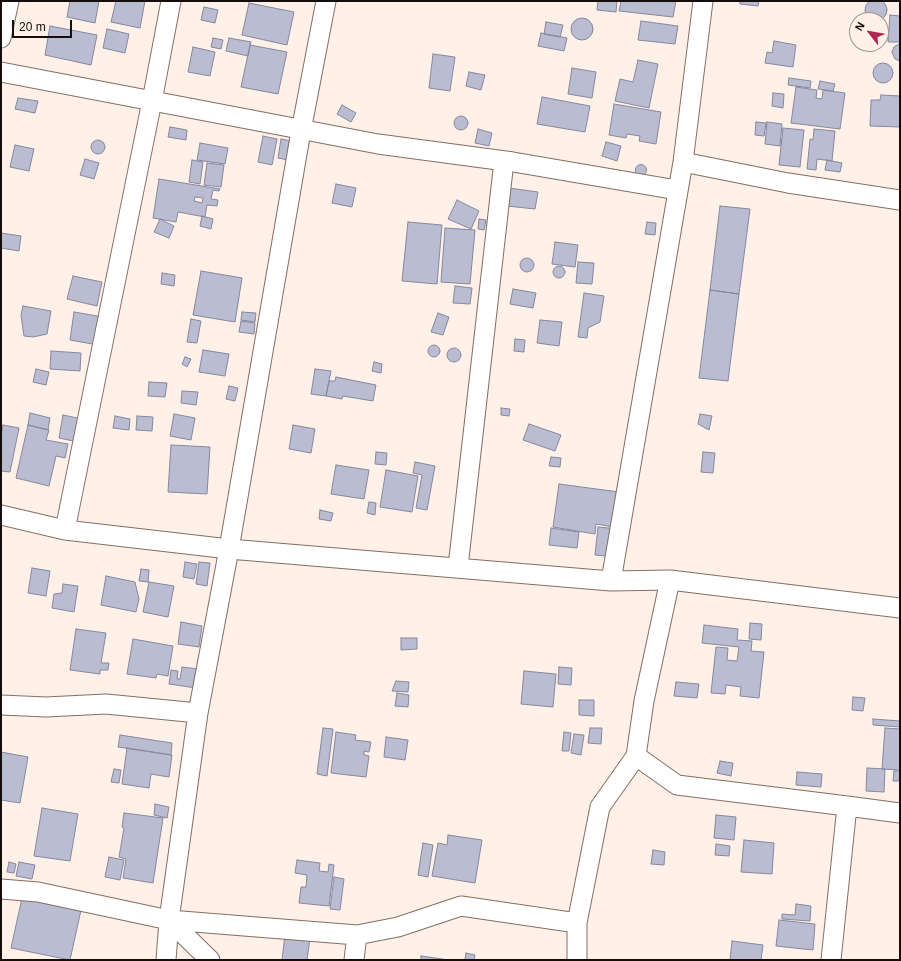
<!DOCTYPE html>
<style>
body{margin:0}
#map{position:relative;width:901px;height:961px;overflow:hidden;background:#fff0e8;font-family:Arial,sans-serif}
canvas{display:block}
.frame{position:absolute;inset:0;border:2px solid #150d09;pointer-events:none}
.north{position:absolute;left:849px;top:12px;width:40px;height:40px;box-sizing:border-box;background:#fff0e8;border:1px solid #a1958f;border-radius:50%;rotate:301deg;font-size:11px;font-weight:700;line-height:16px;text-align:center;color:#150d09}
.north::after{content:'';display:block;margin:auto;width:14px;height:18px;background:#b4234f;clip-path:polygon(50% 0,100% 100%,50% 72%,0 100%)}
.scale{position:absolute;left:12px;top:20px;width:60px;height:18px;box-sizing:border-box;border:2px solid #150d09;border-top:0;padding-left:5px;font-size:12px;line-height:14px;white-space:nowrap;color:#150d09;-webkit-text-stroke:3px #fff0e8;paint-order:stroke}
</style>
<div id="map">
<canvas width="901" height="961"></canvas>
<div class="frame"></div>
<div class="north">N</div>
<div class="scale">20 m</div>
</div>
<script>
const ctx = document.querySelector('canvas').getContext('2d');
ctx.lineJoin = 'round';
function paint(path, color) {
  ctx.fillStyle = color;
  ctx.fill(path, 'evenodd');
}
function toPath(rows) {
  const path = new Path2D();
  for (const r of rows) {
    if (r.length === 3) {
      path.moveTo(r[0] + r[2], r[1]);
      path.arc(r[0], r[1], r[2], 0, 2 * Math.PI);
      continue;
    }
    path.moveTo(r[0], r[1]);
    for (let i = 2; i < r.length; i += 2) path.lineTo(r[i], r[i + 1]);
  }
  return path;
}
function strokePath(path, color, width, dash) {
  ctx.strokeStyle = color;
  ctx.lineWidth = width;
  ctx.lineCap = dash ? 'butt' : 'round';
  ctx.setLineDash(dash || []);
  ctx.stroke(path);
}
const building = toPath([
 [876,10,11],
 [70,1,99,1,95,23,67,17,70,1],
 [116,1,145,1,140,28,111,22,116,1],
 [598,1,617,1,616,12,597,10,598,1],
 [621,1,676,1,673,17,619,11,621,1],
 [740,1,759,1,758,6,740,4,740,1],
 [249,3,294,12,287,45,242,35,249,3],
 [204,7,218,10,215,23,201,20,204,7],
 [890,15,900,16,900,42,888,42,890,15],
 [582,29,11],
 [641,21,678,26,675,44,638,40,641,21],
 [546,22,563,25,560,37,544,34,546,22],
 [50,26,97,35,91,65,45,55,50,26],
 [107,29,129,34,125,53,103,48,107,29],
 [541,33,567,38,564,51,538,46,541,33],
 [213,38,223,40,221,49,211,47,213,38],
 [229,38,251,42,248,56,226,51,229,38],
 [774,41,796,45,793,67,765,63,767,52,772,53,774,41],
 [899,44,900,44,900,61,895,59,892,52,894,47,899,44],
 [250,45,287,52,278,94,241,87,250,45],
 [193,47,215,52,210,76,188,72,193,47],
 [433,54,455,57,450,91,429,88,433,54],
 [638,60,658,64,649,108,615,101,620,79,633,82,638,60],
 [883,73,10],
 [572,68,596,72,592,98,568,94,572,68],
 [469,72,485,75,481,90,466,86,469,72],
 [789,78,811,81,810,88,788,85,789,78],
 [820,81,835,84,833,91,818,89,820,81],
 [796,87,817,90,816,98,822,99,823,90,845,93,840,129,791,123,796,87],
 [773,93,784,94,783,108,772,106,773,93],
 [881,95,900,96,900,127,870,126,871,100,880,100,881,95],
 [542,97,590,106,585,132,537,124,542,97],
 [18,98,38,101,35,113,15,109,18,98],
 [614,104,661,112,656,144,639,141,640,136,627,134,626,138,609,135,614,104],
 [342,105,356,113,351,122,337,114,342,105],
 [461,123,7],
 [756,122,766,123,764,136,755,135,756,122],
 [767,122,782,124,780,146,765,144,767,122],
 [170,127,187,130,186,140,168,137,170,127],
 [783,128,804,130,800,167,779,165,783,128],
 [478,129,492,133,489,146,475,143,478,129],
 [814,129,835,131,832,161,817,159,816,170,807,169,810,139,813,140,814,129],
 [263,136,277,139,272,165,258,162,263,136],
 [281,139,292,141,288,160,278,158,281,139],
 [98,147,7],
 [606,142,621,146,617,161,602,156,606,142],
 [200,143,228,148,225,164,197,160,200,143],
 [15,145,34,149,29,171,10,167,15,145],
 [85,159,99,163,94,179,80,175,85,159],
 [192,160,203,162,200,184,189,182,192,160],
 [827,160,842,163,840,172,825,170,827,160],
 [207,163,224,165,221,187,204,185,207,163],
 [641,170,5.5],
 [159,179,220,189,219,191,213,190,211,199,218,200,217,206,207,205,205,217,178,212,176,222,153,218,159,179],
 [195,197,203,198,202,203,194,201,195,197],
 [336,184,356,188,352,207,332,203,336,184],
 [509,188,538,192,535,209,507,206,509,188],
 [457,200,479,211,471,229,448,219,457,200],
 [720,206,750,209,739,294,710,290,720,206],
 [202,216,213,219,211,229,200,226,202,216],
 [160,219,174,226,169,238,154,232,160,219],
 [479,219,486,220,484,230,478,229,479,219],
 [408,222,442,225,437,284,402,281,408,222],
 [647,222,656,223,655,235,645,234,647,222],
 [445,228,475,230,470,284,441,282,445,228],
 [1,233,21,236,19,251,1,248,1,233],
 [555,242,578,245,575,267,552,264,555,242],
 [527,265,7],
 [578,262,594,263,592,284,576,283,578,262],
 [559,272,6],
 [201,271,242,278,235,322,193,315,201,271],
 [162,273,175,275,174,286,161,284,162,273],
 [73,276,102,282,97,306,67,299,73,276],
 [455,286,472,288,470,304,453,303,455,286],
 [513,289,536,293,533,308,510,304,513,289],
 [710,290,739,294,728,381,699,378,710,290],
 [584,293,604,296,600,322,588,328,587,338,578,337,584,293],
 [23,306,51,311,47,334,33,337,24,336,21,315,23,306],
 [74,312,103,317,98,345,70,340,74,312],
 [242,312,256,313,255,322,241,320,242,312],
 [438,313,449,317,443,335,431,332,438,313],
 [191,319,201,321,197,343,187,342,191,319],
 [540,320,562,322,559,346,537,343,540,320],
 [241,321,255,323,254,334,239,332,241,321],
 [515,339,525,340,524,352,514,351,515,339],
 [434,351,6],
 [454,355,7],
 [203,350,229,354,225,376,199,372,203,350],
 [51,351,81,353,80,371,50,369,51,351],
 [185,357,191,359,187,367,182,364,185,357],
 [374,362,382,364,381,373,372,371,374,362],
 [36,369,49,372,46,385,33,382,36,369],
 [315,369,331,371,326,396,311,394,315,369],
 [336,377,376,385,373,401,343,396,342,399,326,396,329,381,335,381,336,377],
 [149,382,167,383,165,397,148,396,149,382],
 [229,386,238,388,235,401,226,399,229,386],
 [182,391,198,392,196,405,181,403,182,391],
 [501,408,510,409,509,416,501,415,501,408],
 [30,413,50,418,48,430,28,425,30,413],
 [174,414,195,418,191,440,170,436,174,414],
 [700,414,712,416,709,430,698,424,700,414],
 [63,415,82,419,78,442,59,438,63,415],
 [115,416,130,419,129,430,113,428,115,416],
 [137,416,153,417,152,431,136,430,137,416],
 [529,424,561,435,555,451,523,440,529,424],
 [3,425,19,428,10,472,1,471,1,436,3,425],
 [28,425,49,430,46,440,68,444,65,458,56,456,49,486,16,478,28,425],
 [293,425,315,429,311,453,289,449,293,425],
 [171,445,210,447,207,494,168,492,171,445],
 [376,452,387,453,386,465,375,464,376,452],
 [703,452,715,453,713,473,701,472,703,452],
 [551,457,561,458,560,467,549,466,551,457],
 [415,462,435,466,427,510,416,508,422,475,413,473,415,462],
 [336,465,369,470,364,499,331,494,336,465],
 [386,470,418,476,412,512,380,507,386,470],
 [559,484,619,492,614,527,596,524,595,534,553,527,559,484],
 [369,502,376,503,375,515,367,513,369,502],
 [320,510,333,513,331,521,319,519,320,510],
 [598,527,619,529,616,557,595,555,598,527],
 [551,528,579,532,577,548,549,545,551,528],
 [185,562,197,564,194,579,183,577,185,562],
 [199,562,210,563,207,586,196,584,199,562],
 [32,568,50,571,46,596,28,593,32,568],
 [141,569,149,570,148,582,139,581,141,569],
 [106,576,135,582,139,599,136,612,101,605,106,576],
 [149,582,174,586,168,617,143,612,149,582],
 [63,584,78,586,74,612,52,608,54,594,62,593,63,584],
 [181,622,202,626,199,647,178,644,181,622],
 [750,623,762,624,761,640,749,639,750,623],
 [704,625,738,629,737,640,752,641,751,651,764,652,759,698,740,696,741,687,726,685,725,694,711,693,716,647,728,648,727,660,737,661,739,647,702,643,704,625],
 [76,629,106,633,101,663,109,663,108,670,100,670,100,674,70,670,76,629],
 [401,638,417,638,417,649,401,650,401,638],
 [133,639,173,646,168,676,157,674,156,678,127,674,133,639],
 [182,667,198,669,196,688,169,684,171,670,178,671,177,679,180,679,182,667],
 [559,667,572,668,571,685,558,684,559,667],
 [524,671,556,674,553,707,521,704,524,671],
 [396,681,409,682,408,692,392,691,396,681],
 [676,682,699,684,697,698,674,696,676,682],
 [397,693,409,695,408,707,395,706,397,693],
 [853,697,865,698,863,711,852,710,853,697],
 [579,700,594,700,594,716,579,715,579,700],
 [873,719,900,721,900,727,873,725,873,719],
 [323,728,333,729,327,776,317,774,323,728],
 [590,728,602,728,601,744,588,743,590,728],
 [885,728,900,729,900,770,882,769,885,728],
 [336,732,356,735,355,740,371,742,369,752,364,751,364,755,369,756,366,777,331,773,336,732],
 [564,732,571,733,569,751,562,751,564,732],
 [574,734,584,735,581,755,571,753,574,734],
 [120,735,172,743,171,755,118,747,120,735],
 [386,737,408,740,405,760,384,757,386,737],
 [127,748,172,755,169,777,151,774,149,788,122,784,127,748],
 [1,752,28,757,20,803,1,800,1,752],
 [720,761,733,763,731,776,717,773,720,761],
 [867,768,885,769,884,792,866,791,867,768],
 [114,769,121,770,119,783,111,782,114,769],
 [894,771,900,771,900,781,893,781,894,771],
 [797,772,822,774,821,787,796,785,797,772],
 [155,804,169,807,167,818,154,815,155,804],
 [42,808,78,814,70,861,34,856,42,808],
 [124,813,163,818,153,883,123,878,126,859,119,857,124,828,122,827,124,813],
 [716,815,736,817,734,840,714,838,716,815],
 [448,835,482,840,475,883,432,876,438,843,447,845,448,835],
 [744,840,774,843,772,874,741,872,744,840],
 [423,843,433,845,428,877,418,875,423,843],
 [716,844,730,846,729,856,715,855,716,844],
 [653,850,665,852,664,865,651,864,653,850],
 [109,857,124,860,120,880,105,877,109,857],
 [297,860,320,863,319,871,328,872,329,864,334,865,329,906,299,903,301,887,306,887,307,875,295,873,297,860],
 [9,862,16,864,14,873,7,872,9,862],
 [19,862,35,865,32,879,16,876,19,862],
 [334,877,344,879,340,910,330,909,334,877],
 [22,898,81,910,70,960,11,948,22,898],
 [796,904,811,906,810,921,782,919,782,914,795,915,796,904],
 [779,920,815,924,813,950,776,946,779,920],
 [285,935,310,938,307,960,282,960,285,935],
 [732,941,763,945,761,960,730,960,732,941],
 [466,953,475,955,474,960,465,960,466,953],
 [421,956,449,960,421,960,421,956]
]);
paint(building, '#babcd2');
strokePath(building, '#85879d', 1);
const street = toPath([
 [1,38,9,1],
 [1,72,378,144,513,162,677,190],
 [683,162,788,183,900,200],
 [1,515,65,530,229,549,611,581,670,580,900,608],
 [65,530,152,101,171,1],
 [458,567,504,161],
 [611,581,683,162,703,1],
 [1,705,46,707,106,704,198,713],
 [636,756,677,785,847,806,831,960],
 [847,806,900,813],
 [1,889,38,892,169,920,357,935,398,927,461,906,577,923],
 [169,920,210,960],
 [166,960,169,920,198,713,229,549,301,131,326,1],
 [354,960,357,935],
 [577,960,577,923,600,807,636,756,644,701,670,580]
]);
strokePath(street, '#836e63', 21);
strokePath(street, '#fff', 19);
</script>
